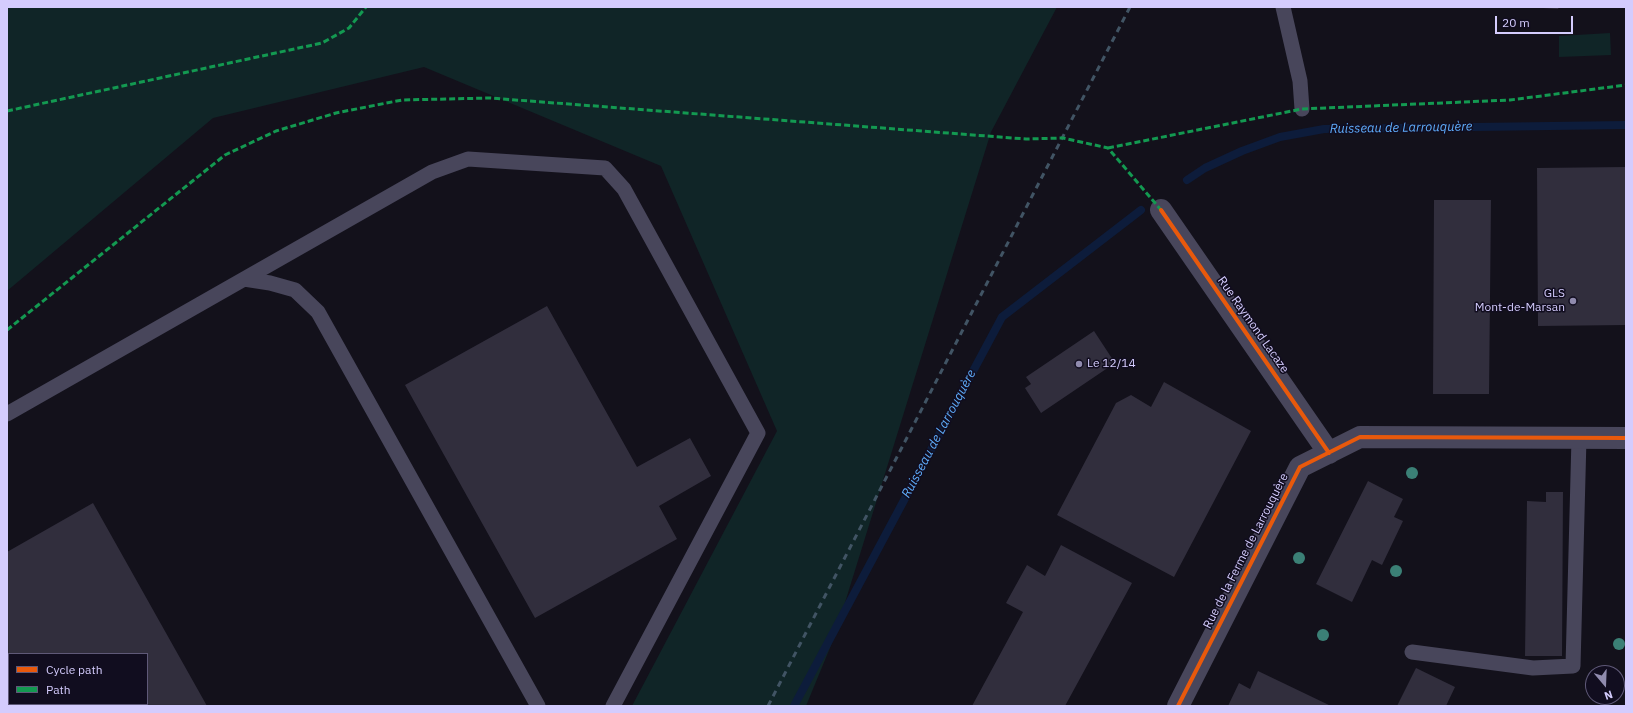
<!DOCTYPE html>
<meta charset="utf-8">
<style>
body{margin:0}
#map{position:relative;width:1633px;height:713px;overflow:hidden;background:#13111b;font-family:"IBM Plex Sans",sans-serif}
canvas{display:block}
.frame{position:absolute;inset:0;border:8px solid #d4ccfd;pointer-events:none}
.legend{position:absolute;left:8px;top:653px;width:140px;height:52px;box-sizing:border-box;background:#110d1f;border:1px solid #5f5978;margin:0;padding:5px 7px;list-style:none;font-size:12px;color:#d4ccfd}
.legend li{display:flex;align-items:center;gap:8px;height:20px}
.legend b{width:20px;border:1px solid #5f5978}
.north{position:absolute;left:1585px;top:665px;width:40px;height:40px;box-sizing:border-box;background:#110d1f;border:1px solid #5f5978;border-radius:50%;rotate:161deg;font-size:11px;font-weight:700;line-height:16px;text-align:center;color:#d4ccfd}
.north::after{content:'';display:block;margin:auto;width:14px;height:18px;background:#908bae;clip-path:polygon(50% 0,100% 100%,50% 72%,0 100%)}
.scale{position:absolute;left:1495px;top:16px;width:78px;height:18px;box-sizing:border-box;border:2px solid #d4ccfd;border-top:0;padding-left:5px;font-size:12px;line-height:14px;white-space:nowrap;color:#d4ccfd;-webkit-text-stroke:3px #110d1f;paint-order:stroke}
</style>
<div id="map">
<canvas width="1633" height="713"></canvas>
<div class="frame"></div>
<ul class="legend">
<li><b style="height:5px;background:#e8590c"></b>Cycle path</li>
<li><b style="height:5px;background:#139951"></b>Path</li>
</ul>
<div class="north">N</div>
<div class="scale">20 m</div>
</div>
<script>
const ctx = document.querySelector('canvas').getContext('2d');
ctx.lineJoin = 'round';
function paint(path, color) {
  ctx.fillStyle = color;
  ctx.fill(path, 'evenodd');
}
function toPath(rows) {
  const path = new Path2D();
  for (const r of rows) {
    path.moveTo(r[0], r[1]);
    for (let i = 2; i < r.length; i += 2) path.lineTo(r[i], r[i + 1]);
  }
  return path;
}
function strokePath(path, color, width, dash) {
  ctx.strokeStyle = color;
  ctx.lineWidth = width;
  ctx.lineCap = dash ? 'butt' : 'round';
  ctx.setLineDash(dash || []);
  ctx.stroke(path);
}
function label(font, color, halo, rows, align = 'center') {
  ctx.font = font + ' "IBM Plex Sans",sans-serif';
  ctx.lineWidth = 3;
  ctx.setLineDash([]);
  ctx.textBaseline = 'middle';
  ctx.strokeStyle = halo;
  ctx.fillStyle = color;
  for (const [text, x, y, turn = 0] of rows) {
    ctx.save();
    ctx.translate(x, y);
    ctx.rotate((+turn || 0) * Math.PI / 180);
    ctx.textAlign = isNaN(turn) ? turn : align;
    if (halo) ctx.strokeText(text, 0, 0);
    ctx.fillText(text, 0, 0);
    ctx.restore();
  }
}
paint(toPath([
 [7,7,1057,7,991,132,834,638,806,706,632,706,777,431,661,166,424,67,213,118,7,291],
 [1610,33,1611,55,1559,57,1559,36]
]), '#102527');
strokePath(toPath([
 [1187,180,1205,168,1242,151,1280,137,1324,129,1626,125],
 [794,706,1002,317,1141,210]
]), '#0d1c3b', 8);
paint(toPath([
 [1543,7,1559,7,1558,9,1543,8],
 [1626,167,1626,325,1538,326,1537,168],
 [1434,200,1491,200,1489,394,1433,394],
 [547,306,637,467,690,438,711,476,659,506,677,539,535,618,405,385],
 [1094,331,1115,363,1041,413,1025,388,1031,384,1026,377],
 [1164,382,1251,431,1174,577,1057,515,1116,403,1131,395,1151,407],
 [1368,481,1403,499,1394,517,1403,521,1382,565,1372,560,1352,602,1316,584],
 [1546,492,1563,492,1562,656,1525,656,1527,501,1546,502],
 [93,503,207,706,7,706,7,552],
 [9,654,147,654,147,704,9,704],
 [1061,545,1132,583,1065,706,972,706,1023,612,1006,603,1027,565,1045,576],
 [1416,668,1455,687,1446,706,1397,706],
 [1258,671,1331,706,1228,706,1239,683,1250,689]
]), '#312e3d');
strokePath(toPath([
 [1283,7,1300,81,1302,109],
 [244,279,270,283,295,290,318,312,538,706],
 [7,414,432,172,468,159,605,168,624,189,758,433,613,706],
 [1412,652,1533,668,1573,666,1579,438]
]), '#48465b', 15);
strokePath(toPath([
 [1161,210,1329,453],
 [1178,706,1300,467,1360,437,1626,438]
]), '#48465b', 22);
strokePath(toPath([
 [768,706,1130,7]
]), '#415464', 3, [6, 5]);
strokePath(toPath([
 [7,111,322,43,349,28,366,7],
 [1108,148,1302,109,1510,100,1626,85],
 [7,330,225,155,276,131,336,113,402,100,490,98,1026,139,1063,138,1108,148,1161,210]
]), '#139951', 3, [6, 3]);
strokePath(toPath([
 [1161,210,1329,453],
 [1178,706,1300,467,1360,437,1626,438]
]), '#e8590c', 4);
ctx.fillStyle = '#3b8076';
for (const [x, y] of [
 [1412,473],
 [1299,558],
 [1396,571],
 [1323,635],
 [1619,644]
]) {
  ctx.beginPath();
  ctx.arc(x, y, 6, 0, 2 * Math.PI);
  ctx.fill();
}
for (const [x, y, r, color] of [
 [1573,301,4,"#908bae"],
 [1079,364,4,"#908bae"]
]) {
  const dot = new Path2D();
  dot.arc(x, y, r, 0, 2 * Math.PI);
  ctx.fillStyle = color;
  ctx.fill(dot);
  strokePath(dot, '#110d1f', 1.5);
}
label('12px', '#d4ccfd', '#110d1f', [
 ["GLS",1565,294],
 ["Mont-de-Marsan",1565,308],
 ["Le 12/14",1087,364,"left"]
], 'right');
label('12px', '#d4ccfd', '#110d1f', [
 ["Rue Raymond Lacaze",1253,325,55],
 ["Rue de la Ferme de Larrouquère",1246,551,-63]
]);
label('italic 13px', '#5eacfa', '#110d1f', [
 ["Ruisseau de Larrouquère",1401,128,-1],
 ["Ruisseau de Larrouquère",939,434,-62]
]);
</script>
